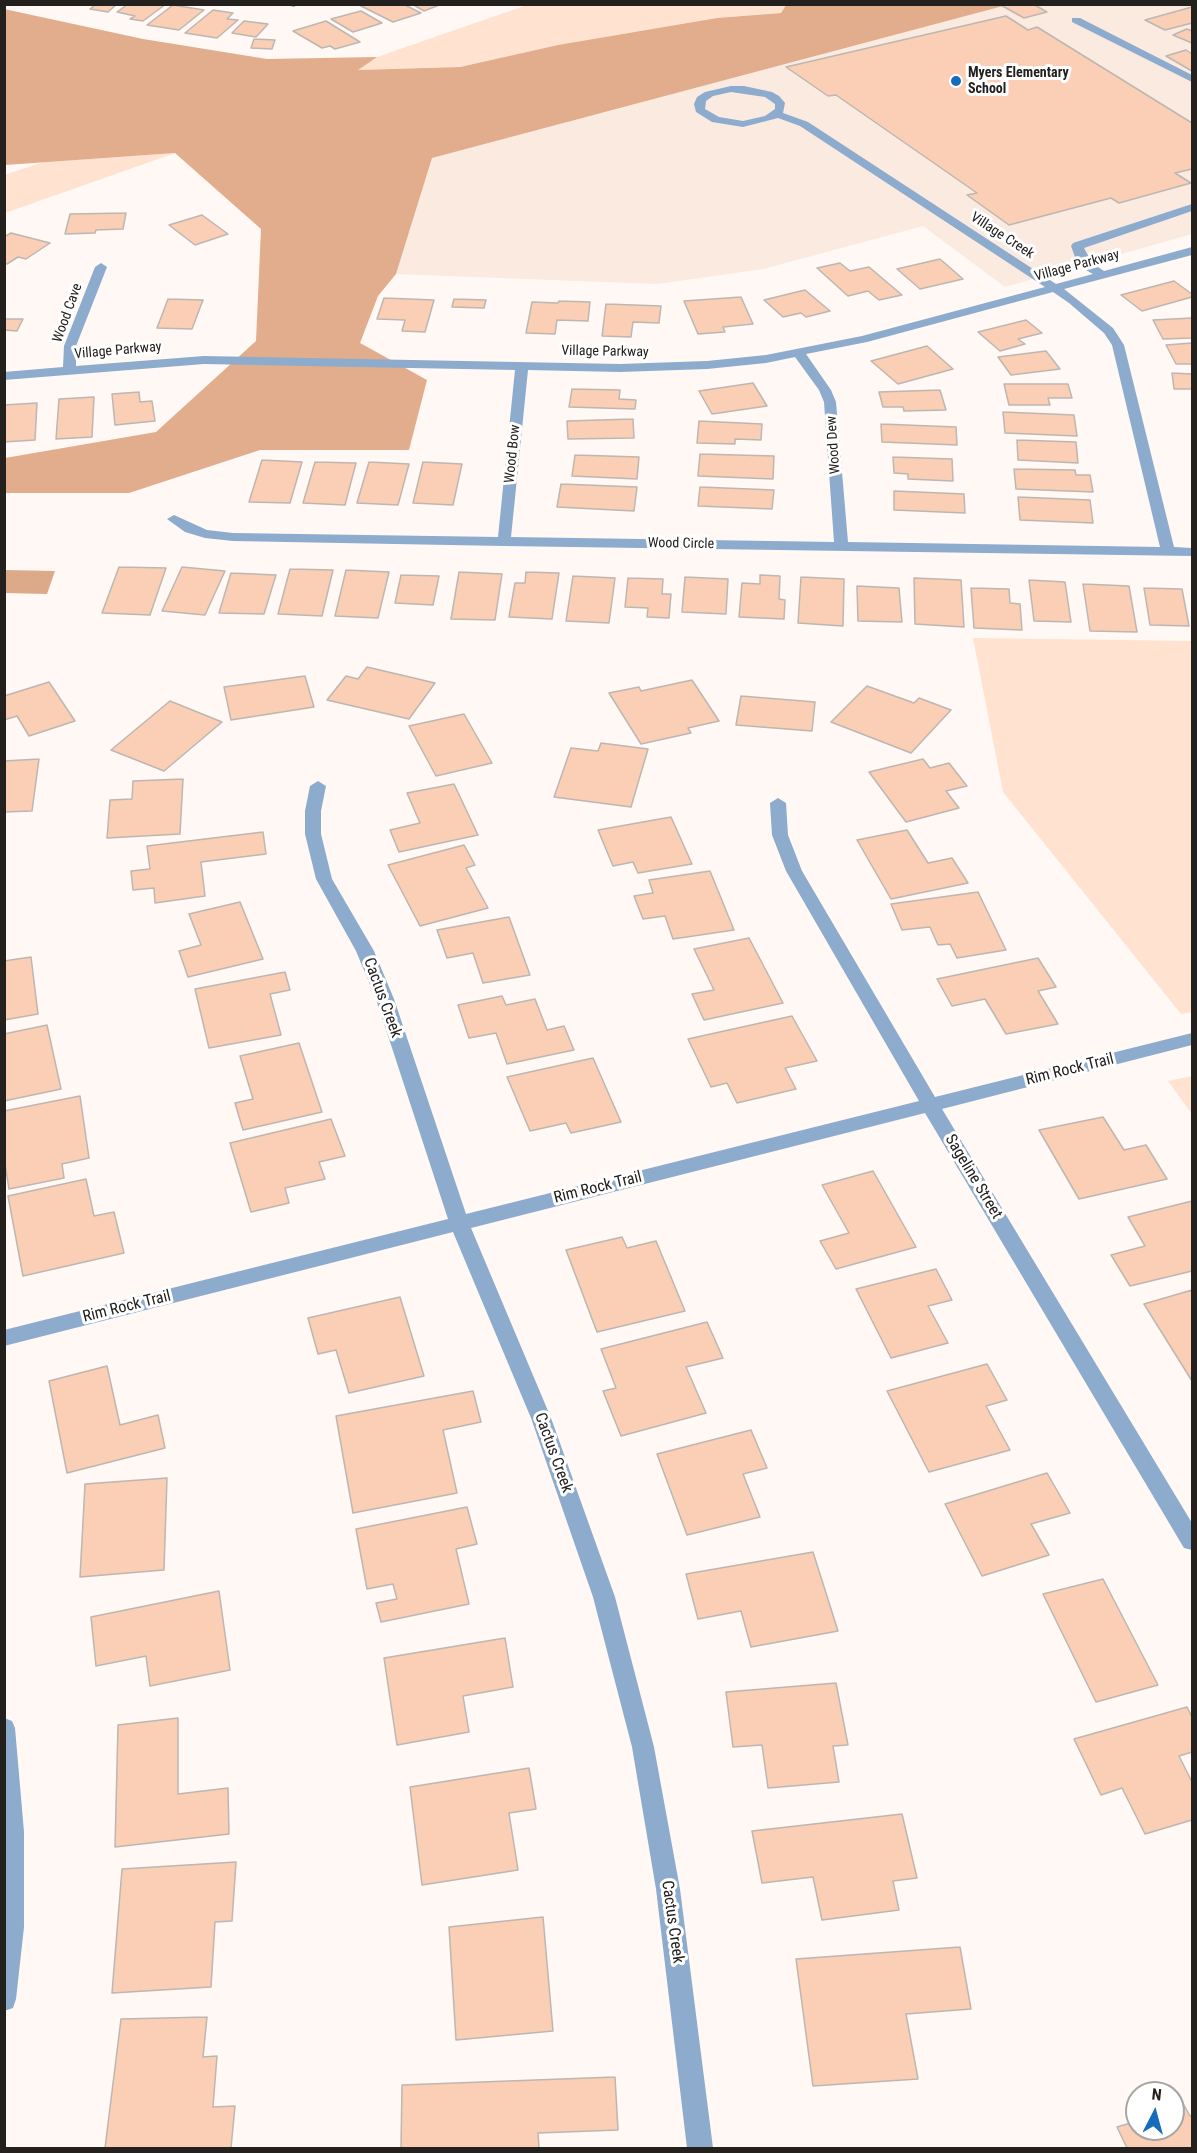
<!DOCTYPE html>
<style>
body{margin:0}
#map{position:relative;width:1197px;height:2153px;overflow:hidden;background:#fff8f4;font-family:"Roboto Condensed",sans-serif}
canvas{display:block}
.frame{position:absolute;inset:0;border:6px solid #23201e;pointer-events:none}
.north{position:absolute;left:1125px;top:2081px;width:60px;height:60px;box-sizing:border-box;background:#fff;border:2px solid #a7a6a5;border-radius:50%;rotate:6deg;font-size:16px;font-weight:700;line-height:24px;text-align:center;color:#23201e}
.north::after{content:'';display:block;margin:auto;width:21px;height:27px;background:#166cba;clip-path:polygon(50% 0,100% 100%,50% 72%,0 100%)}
</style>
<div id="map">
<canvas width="1197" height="2153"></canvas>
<div class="frame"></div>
<div class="north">N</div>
</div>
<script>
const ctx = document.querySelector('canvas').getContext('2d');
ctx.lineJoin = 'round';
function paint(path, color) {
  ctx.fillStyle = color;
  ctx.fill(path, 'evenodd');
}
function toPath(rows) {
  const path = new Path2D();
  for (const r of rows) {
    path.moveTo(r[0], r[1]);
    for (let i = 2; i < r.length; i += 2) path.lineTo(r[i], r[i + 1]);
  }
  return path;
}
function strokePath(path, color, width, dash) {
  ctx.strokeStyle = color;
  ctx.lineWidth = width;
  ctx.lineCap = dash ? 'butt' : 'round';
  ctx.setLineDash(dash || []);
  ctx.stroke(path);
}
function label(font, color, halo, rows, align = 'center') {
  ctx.font = font + ' "Roboto Condensed",sans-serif';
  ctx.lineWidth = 6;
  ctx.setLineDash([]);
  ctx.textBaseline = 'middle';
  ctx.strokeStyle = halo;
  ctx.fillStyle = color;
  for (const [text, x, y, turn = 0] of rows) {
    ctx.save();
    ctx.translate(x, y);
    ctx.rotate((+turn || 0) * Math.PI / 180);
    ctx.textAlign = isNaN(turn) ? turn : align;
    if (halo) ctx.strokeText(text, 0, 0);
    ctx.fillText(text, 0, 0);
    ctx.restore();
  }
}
paint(toPath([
 [1007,5,1192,5,1192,234,1005,287,923,226,763,269,657,284,396,274,432,158]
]), '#faeae0');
paint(toPath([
 [527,5,786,5,781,13,717,18,558,45,460,67,356,70,377,57],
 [175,153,5,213,4,175,44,162],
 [973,638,1192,641,1192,1012,1181,1014,1003,792],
 [1192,1076,1192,1114,1168,1081]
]), '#ffe2d0');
paint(toPath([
 [786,5,1007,5,432,158,396,274,378,296,360,343,427,380,409,450,260,450,129,493,5,493,5,458,156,432,256,341,261,229,175,153,5,165,4,9,143,39,267,59,377,57,358,70,460,67,558,45,717,18,781,13]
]), '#e1ad8c');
paint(toPath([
 [5,570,55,571,47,594,5,593]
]), '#ddaa89');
const building = toPath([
 [88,4,117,4,108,12,90,9,94,6,88,4],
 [128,4,166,4,143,21,130,19,135,16,117,12,128,4],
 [357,4,403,4,421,13,393,22,357,4],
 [412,4,442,4,424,11,412,4],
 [999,4,1033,4,1047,12,1024,18,999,4],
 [173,5,204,10,179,30,147,25,173,5],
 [1192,7,1192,23,1165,30,1145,20,1192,7],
 [213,10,233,13,227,19,238,20,217,38,185,33,213,10],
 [361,11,382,23,353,32,331,19,361,11],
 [1006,16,1028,30,1037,27,1192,123,1192,169,1175,173,1191,183,1119,203,1111,198,1009,225,967,195,977,193,836,95,828,96,786,67,1006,16],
 [244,21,268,24,256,37,232,33,244,21],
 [326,21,360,42,335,49,330,46,322,48,293,31,326,21],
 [1187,29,1192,31,1192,43,1173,35,1187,29],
 [254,39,275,40,272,49,251,48,254,39],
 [1186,50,1192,54,1192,71,1166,56,1186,50],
 [126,213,123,229,96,230,95,233,65,234,70,214,126,213],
 [202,215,228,234,195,245,169,225,202,215],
 [11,233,50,243,26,259,18,257,7,264,4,263,4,237,11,233],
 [940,259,963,279,920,289,897,269,940,259],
 [840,263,850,271,869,267,902,295,879,300,868,291,848,296,817,268,840,263],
 [1174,281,1192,294,1192,297,1142,311,1121,295,1174,281],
 [805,290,830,311,806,317,801,313,783,317,764,300,805,290],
 [741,297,753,324,723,327,725,332,698,334,684,301,741,297],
 [384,298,434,300,425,332,402,331,405,320,377,319,384,298],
 [168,299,203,300,192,329,157,328,168,299],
 [454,299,486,300,484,308,452,307,454,299],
 [559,301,590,302,588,321,557,320,555,334,526,333,532,302,558,303,559,301],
 [606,304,661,306,659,323,633,322,631,337,602,336,606,304],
 [1192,318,1192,338,1163,339,1153,320,1192,318],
 [4,319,23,319,17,331,4,330,4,319],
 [1026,320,1042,333,1018,339,1025,344,1000,351,978,332,1026,320],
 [1192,343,1192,364,1176,364,1166,345,1192,343],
 [927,346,953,369,898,384,871,361,927,346],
 [1046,351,1060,369,1011,375,998,357,1046,351],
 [1172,373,1192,374,1192,389,1174,389,1172,373],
 [753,383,767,406,712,414,699,391,753,383],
 [1004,384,1068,384,1072,398,1048,398,1050,405,1009,405,1004,384],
 [572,389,620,390,619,399,636,400,635,409,569,407,572,389],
 [940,390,946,410,904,411,903,407,883,407,879,392,940,390],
 [139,392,140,402,152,401,155,421,115,425,112,394,139,392],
 [94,397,92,437,56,439,59,399,94,397],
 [37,403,35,440,4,442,4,405,37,403],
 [1003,412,1074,415,1077,436,1005,433,1003,412],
 [633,419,634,438,568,439,567,421,633,419],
 [699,421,762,424,761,440,735,439,735,444,697,443,699,421],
 [881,424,956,427,957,445,882,442,881,424],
 [1017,440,1076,442,1078,463,1018,460,1017,440],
 [700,454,774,456,773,479,698,476,700,454],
 [575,455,639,457,637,479,572,476,575,455],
 [893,457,952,459,953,481,908,479,908,474,894,473,893,457],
 [262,460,302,462,290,503,249,502,262,460],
 [315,462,356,463,345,505,303,503,315,462],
 [369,462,409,464,398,505,357,503,369,462],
 [423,462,462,464,453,505,413,503,423,462],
 [1014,469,1075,470,1076,475,1090,475,1093,492,1016,489,1014,469],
 [561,484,637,487,634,511,557,507,561,484],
 [700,487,774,490,772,509,698,506,700,487],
 [894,491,964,494,965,513,894,510,894,491],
 [1018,497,1090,500,1093,523,1020,520,1018,497],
 [119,567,166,568,150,615,102,613,119,567],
 [182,567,225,571,205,615,162,611,182,567],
 [290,569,333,570,322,616,278,614,290,569],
 [346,570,389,572,378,618,335,616,346,570],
 [459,572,502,574,495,620,451,619,459,572],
 [526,572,559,573,552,619,509,617,515,583,525,583,526,572],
 [231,573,276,575,264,614,219,613,231,573],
 [401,575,439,576,433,605,395,603,401,575],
 [760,575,780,576,779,599,785,600,784,619,739,617,742,583,760,584,760,575],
 [573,576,615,578,609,623,566,621,573,576],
 [685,577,728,579,726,614,682,612,685,577],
 [801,577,844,579,843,626,798,623,801,577],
 [628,578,663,579,662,594,671,594,669,618,647,617,648,608,625,607,628,578],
 [914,578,961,580,964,627,915,624,914,578],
 [1029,580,1065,582,1071,622,1034,621,1029,580],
 [1083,584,1129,586,1137,632,1090,631,1083,584],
 [857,586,899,588,902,622,858,621,857,586],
 [971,588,1009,589,1010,603,1020,604,1022,630,974,628,971,588],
 [1144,588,1182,589,1189,626,1150,625,1144,588],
 [367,667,435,683,409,719,327,700,346,676,358,679,367,667],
 [305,676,314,707,231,720,224,687,305,676],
 [692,680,719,721,688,728,691,733,641,744,609,693,639,687,641,691,692,680],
 [49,682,75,721,29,736,17,716,4,720,4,696,49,682],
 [867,686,914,703,919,698,951,710,911,753,831,722,867,686],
 [741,696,815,702,812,731,736,725,741,696],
 [170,701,222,722,164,771,111,750,170,701],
 [464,714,492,763,436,776,409,726,464,714],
 [601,743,648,749,631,807,554,797,571,748,598,751,601,743],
 [39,759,32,811,4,812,4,761,39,759],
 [923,759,930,768,949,763,967,786,946,791,959,808,906,822,869,772,923,759],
 [183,779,180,834,107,838,110,800,132,799,133,781,183,779],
 [454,784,478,835,399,852,390,830,420,823,407,793,454,784],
 [671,817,692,864,638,873,633,862,613,866,598,830,671,817],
 [907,830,928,863,952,858,968,883,891,899,857,840,907,830],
 [263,832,266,854,201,862,205,896,155,903,154,888,133,890,131,871,150,869,147,846,263,832],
 [464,845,475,865,466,868,488,908,420,926,388,865,464,845],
 [710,871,734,930,673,939,665,916,643,919,634,896,653,893,649,880,710,871],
 [978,892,1006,950,957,958,950,944,938,945,930,927,902,930,891,904,978,892],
 [240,902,263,959,188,977,179,951,201,945,189,914,240,902],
 [509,917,530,975,483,983,473,953,447,958,437,930,509,917],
 [749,938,783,1003,704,1020,692,994,714,990,694,949,749,938],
 [31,957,38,1014,4,1020,4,961,31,957],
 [1038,958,1056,987,1038,991,1058,1024,1006,1034,985,999,952,1006,937,979,1038,958],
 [285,972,290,990,270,994,281,1035,209,1048,195,989,285,972],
 [502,996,506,1005,535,999,547,1030,564,1026,574,1050,507,1064,496,1033,469,1038,458,1005,502,996],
 [792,1016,817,1061,785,1068,796,1089,737,1103,727,1083,711,1087,688,1039,792,1016],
 [47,1025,61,1089,4,1101,4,1034,47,1025],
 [299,1043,322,1112,243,1130,235,1103,253,1099,240,1056,299,1043],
 [593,1058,621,1122,571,1133,566,1123,530,1131,507,1077,593,1058],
 [80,1096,89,1158,62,1164,64,1178,9,1189,4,1158,4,1111,80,1096],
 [1103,1117,1124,1150,1146,1145,1167,1179,1079,1199,1039,1130,1103,1117],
 [331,1119,345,1156,319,1162,325,1179,285,1188,289,1203,251,1212,230,1143,331,1119],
 [873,1171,916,1247,836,1269,820,1241,849,1233,822,1185,873,1171],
 [86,1179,94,1216,114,1212,124,1253,23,1276,8,1196,86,1179],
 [1192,1201,1192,1271,1130,1286,1111,1255,1145,1246,1128,1217,1192,1201],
 [622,1237,627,1248,656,1241,685,1311,597,1332,566,1250,622,1237],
 [936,1269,952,1300,928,1306,948,1343,891,1358,856,1289,936,1269],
 [1192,1290,1192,1381,1144,1304,1192,1290],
 [400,1297,424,1376,349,1393,336,1350,318,1354,308,1318,400,1297],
 [707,1322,723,1358,686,1367,706,1413,621,1436,603,1391,616,1388,601,1349,707,1322],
 [987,1364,1007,1400,986,1406,1010,1450,929,1472,887,1391,987,1364],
 [107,1366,120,1425,158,1415,165,1448,67,1473,49,1381,107,1366],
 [473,1391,481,1422,443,1430,457,1493,353,1513,336,1416,473,1391],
 [751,1430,767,1468,743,1474,760,1517,687,1535,657,1454,751,1430],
 [1047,1473,1070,1513,1031,1524,1049,1555,982,1576,945,1504,1047,1473],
 [167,1478,164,1570,80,1577,85,1484,167,1478],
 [467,1507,477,1544,456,1549,469,1604,381,1622,376,1603,397,1599,393,1584,367,1589,356,1529,467,1507],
 [813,1552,838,1631,751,1647,741,1611,698,1619,686,1574,813,1552],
 [1103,1579,1158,1685,1096,1702,1043,1594,1103,1579],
 [219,1591,230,1670,150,1686,146,1656,96,1666,91,1617,219,1591],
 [505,1638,513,1687,463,1696,469,1732,397,1745,384,1658,505,1638],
 [836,1683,848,1745,833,1746,839,1782,768,1788,762,1745,733,1747,726,1692,836,1683],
 [1187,1707,1192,1717,1192,1752,1179,1756,1192,1782,1192,1820,1145,1834,1122,1788,1101,1795,1074,1739,1187,1707],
 [178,1718,178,1794,228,1788,229,1834,115,1847,118,1725,178,1718],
 [529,1768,536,1809,509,1813,518,1870,422,1885,410,1787,529,1768],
 [902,1814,917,1878,893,1881,899,1910,822,1920,813,1877,762,1883,752,1831,902,1814],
 [236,1862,232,1921,215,1922,211,1987,112,1993,122,1869,236,1862],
 [543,1917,553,2031,456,2040,449,1927,543,1917],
 [960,1947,971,2009,906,2014,918,2079,813,2086,796,1959,960,1947],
 [207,2017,203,2057,217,2056,213,2107,235,2106,231,2148,105,2148,121,2019,207,2017],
 [615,2077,618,2130,538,2133,539,2148,401,2148,402,2085,615,2077],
 [1184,2105,1190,2116,1192,2116,1192,2148,1127,2148,1117,2127,1137,2121,1137,2129,1173,2129,1173,2109,1184,2105]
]);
paint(building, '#facfb5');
strokePath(building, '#beb6b1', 1.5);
paint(toPath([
 [282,4,299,4,294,7,282,4],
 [1072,18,1080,18,1192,75,1192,82,1072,22,1072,18],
 [731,86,744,86,772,92,779,96,785,103,783,113,808,122,1056,284,1093,274,1084,269,1075,257,1071,246,1073,243,1192,204,1192,211,1084,248,1092,263,1104,271,1192,247,1192,255,1064,289,1113,328,1124,345,1174,547,1192,548,1192,556,504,546,233,541,205,538,185,532,167,519,174,515,207,530,233,533,498,537,515,370,204,364,4,380,4,372,63,367,64,346,95,267,101,263,107,267,76,346,76,366,204,356,620,364,707,361,766,355,862,336,1045,287,800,126,778,118,743,127,712,122,696,112,694,104,697,97,705,92,731,86],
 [731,92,765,97,775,104,775,109,765,116,743,121,719,117,705,109,706,101,713,96,731,92],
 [1053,292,1069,303,1104,333,1112,345,1160,547,848,542,836,402,831,390,806,354,867,342,1053,292],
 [795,357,819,390,824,402,834,542,511,537,528,370,620,372,707,369,766,363,795,357],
 [318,781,326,786,321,811,321,834,332,879,374,951,394,999,466,1214,919,1101,786,871,772,835,770,803,778,798,786,803,788,835,802,871,935,1097,1192,1033,1192,1045,942,1109,1192,1523,1192,1550,1184,1548,925,1113,471,1228,551,1418,615,1597,654,1747,680,1889,713,2148,687,2148,656,1889,632,1747,593,1597,531,1418,453,1232,4,1346,4,1330,448,1219,376,999,356,951,316,879,305,834,305,811,310,786,318,781],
 [4,1718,12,1721,15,1728,24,1832,24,1927,16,1999,13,2008,4,2011,4,1718]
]), '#8cabcd');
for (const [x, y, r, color] of [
 [956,81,6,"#166cba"]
]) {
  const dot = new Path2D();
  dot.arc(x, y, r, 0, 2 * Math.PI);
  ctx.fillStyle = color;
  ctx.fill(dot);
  strokePath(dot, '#fff', 2);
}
label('bold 14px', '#23201e', '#fff', [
 ["Myers Elementary",968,73],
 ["School",968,89]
], 'left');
label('14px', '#23201e', '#fff', [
 ["Village Creek",1002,236,33],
 ["Village Parkway",1077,266,-15],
 ["Wood Cave",68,313,-70],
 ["Village Parkway",118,351,-5],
 ["Village Parkway",605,352,1],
 ["Wood Dew",834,445,-94],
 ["Wood Bow",513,454,-84],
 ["Wood Circle",681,544,1]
]);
label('16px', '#23201e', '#fff', [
 ["Cactus Creek",382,998,70],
 ["Rim Rock Trail",1070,1070,-14],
 ["Sageline Street",973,1177,59],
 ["Rim Rock Trail",598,1188,-14],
 ["Rim Rock Trail",127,1307,-14],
 ["Cactus Creek",553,1453,70],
 ["Cactus Creek",672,1922,82]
]);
</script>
